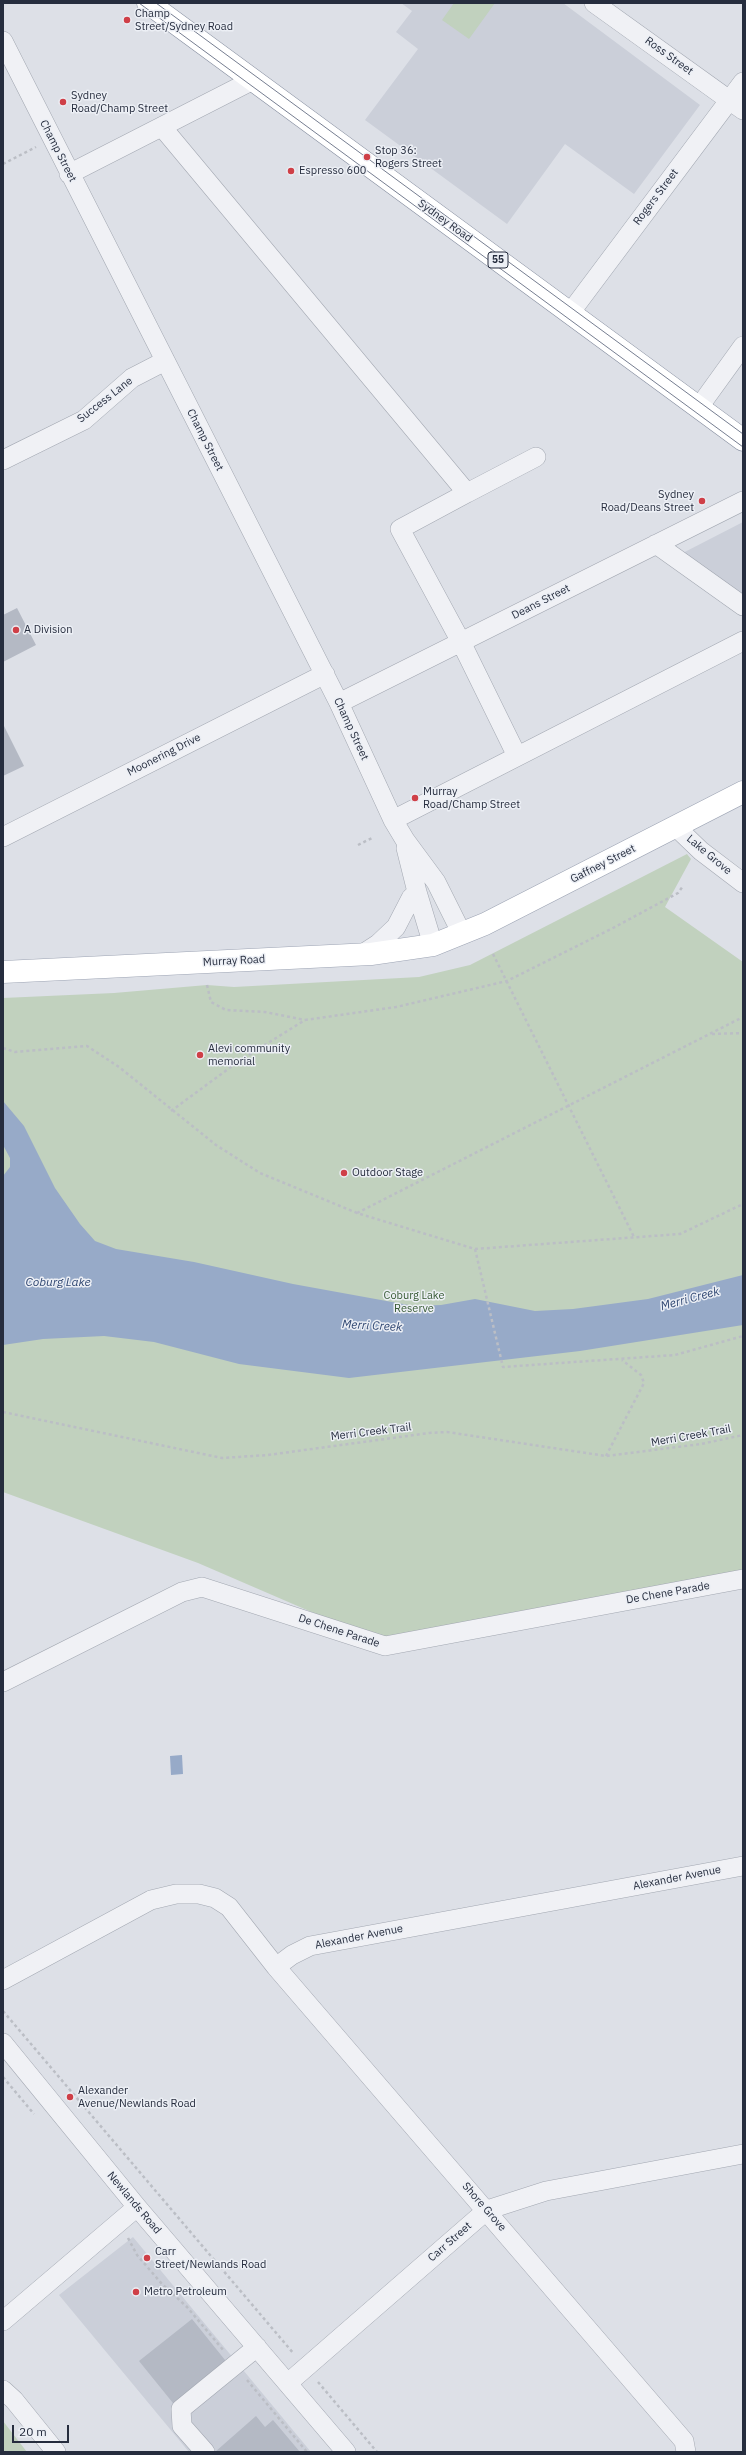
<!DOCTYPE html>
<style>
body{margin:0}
#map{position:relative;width:746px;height:2455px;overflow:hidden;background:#dde0e7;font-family:"IBM Plex Sans",sans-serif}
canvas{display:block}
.frame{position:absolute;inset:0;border:4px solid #262d3e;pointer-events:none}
.scale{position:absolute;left:12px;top:2425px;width:57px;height:18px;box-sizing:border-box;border:2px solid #262d3e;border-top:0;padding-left:5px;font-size:12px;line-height:14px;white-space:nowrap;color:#262d3e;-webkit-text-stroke:3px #eceff5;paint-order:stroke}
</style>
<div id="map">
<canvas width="746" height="2455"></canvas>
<div class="frame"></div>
<div class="scale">20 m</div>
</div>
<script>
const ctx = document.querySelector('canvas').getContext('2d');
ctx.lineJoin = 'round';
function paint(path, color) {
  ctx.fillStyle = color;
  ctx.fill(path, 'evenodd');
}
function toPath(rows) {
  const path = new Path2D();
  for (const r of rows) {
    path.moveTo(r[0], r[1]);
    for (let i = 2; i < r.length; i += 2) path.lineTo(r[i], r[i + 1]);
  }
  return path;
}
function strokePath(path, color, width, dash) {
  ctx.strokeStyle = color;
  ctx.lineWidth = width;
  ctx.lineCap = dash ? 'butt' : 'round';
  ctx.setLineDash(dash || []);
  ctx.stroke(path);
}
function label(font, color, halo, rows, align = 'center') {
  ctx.font = font + ' "IBM Plex Sans",sans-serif';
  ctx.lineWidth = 3;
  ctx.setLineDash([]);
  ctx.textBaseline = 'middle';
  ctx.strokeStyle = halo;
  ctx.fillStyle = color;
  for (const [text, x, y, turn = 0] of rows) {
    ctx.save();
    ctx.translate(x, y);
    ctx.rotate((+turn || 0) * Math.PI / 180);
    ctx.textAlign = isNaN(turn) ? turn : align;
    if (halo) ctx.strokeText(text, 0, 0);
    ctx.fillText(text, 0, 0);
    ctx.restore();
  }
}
paint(toPath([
 [401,3,563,3,700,105,634,194,565,144,507,224,365,120,418,49,396,32,412,11],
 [743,522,743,606,675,557],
 [133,2237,311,2452,189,2452,59,2295]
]), '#cbcfd9');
paint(toPath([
 [454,3,495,3,469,39,442,20],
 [687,854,691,859,665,907,743,962,743,1570,374,1639,198,1563,3,1492,3,998,114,993,207,985,234,987,419,977,470,965],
 [3,2421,27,2452,3,2452]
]), '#c1d1be');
paint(toPath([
 [3,1101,24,1126,55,1188,80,1224,95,1241,116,1249,194,1262,293,1284,414,1306,441,1305,475,1299,535,1311,573,1309,648,1299,743,1275,743,1325,580,1351,349,1378,239,1364,154,1342,104,1336,43,1339,3,1345,3,1176,10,1167,10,1158,3,1145],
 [182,1755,183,1774,171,1775,170,1756]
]), '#97aac8');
paint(toPath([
 [17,608,36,645,3,662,3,615],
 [3,724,24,766,3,776],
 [192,2319,229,2365,177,2408,139,2361],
 [256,2416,265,2427,273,2420,300,2452,215,2452]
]), '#b4b9c4');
const minor = toPath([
 [594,3,743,110],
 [3,41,339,703,393,820,405,840,436,882,462,934],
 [162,127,467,493,400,529,461,642,517,756],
 [69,174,253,80],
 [570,313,743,82],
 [699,407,743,346],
 [3,460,84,420,132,378,165,361],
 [467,493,536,457],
 [656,544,743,606],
 [339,703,743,501],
 [393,820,743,641],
 [676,827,701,851,743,883],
 [3,837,325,674],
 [406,848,417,892,433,945],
 [361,955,378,944,396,927,411,898,417,892],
 [3,1682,182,1592,202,1587,385,1646,743,1579],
 [276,1967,684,2441,686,2452],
 [3,1980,151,1900,176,1894,199,1894,215,1898,229,1907,276,1967,292,1955,310,1946,743,1866],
 [3,2043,137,2207,346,2452],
 [3,2321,137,2207],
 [288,2383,487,2210,546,2191,743,2154],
 [3,2390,14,2400,56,2452],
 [205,2452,182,2426,181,2409,257,2347]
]);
const major = toPath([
 [3,972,371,954,433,945,485,924,743,792]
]);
const highway = toPath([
 [148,3,743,440]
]);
strokePath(minor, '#a2a7b1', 20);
strokePath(major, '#9ca3b3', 23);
strokePath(highway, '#848c9e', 23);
strokePath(toPath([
 [3,164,36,147],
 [358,845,374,837],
 [493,954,634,1237],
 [207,985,211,1002,226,1010,265,1012,305,1020],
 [712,1034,743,1033],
 [3,1048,15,1052,87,1046,119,1067,216,1145,260,1173,357,1213,475,1249,680,1234,743,1204],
 [171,1111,239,1061,305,1020,396,1007,507,981,613,928,678,893,683,886],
 [357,1213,743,1017],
 [475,1249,503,1367,675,1355,743,1336],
 [3,1412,222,1458,268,1455,429,1433,447,1432,606,1456,701,1444,743,1435],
 [606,1456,644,1383,641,1375,622,1360],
 [3,2011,294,2354],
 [3,2077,34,2114],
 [128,2238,137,2255,162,2284,187,2307,224,2351],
 [247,2380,307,2452],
 [318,2382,377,2452]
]), '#bbbec5', 2.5, [3, 3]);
strokePath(minor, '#f0f1f5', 19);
strokePath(major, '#fff', 22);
strokePath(highway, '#fff', 22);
strokePath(toPath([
 [139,3,743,447],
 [156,3,743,434]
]), '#767e91', 1);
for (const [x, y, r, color] of [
 [127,20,4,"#cf3f47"],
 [63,102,4,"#cf3f47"],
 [367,157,4,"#cf3f47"],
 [291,171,4,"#cf3f47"],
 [702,501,4,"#cf3f47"],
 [16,630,4,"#cf3f47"],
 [415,798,4,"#cf3f47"],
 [200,1055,4,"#cf3f47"],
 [344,1173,4,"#cf3f47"],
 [70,2097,4,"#cf3f47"],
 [147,2258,4,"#cf3f47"],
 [136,2292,4,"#cf3f47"]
]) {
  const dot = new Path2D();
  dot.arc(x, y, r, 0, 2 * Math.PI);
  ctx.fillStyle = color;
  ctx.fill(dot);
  strokePath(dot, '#eceff5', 1.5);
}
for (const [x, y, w] of [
 [498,260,20]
]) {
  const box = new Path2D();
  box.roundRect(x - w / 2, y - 8, w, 16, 3);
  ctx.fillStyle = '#eceff5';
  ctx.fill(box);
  strokePath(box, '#262d3e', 1);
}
label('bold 10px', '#262d3e', null, [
 ["55",498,260]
]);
label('11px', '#262d3e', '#eceff5', [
 ["Champ",135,14],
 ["Street/Sydney Road",135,27],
 ["Sydney",71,96],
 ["Road/Champ Street",71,109],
 ["Stop 36:",375,151],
 ["Rogers Street",375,164],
 ["Espresso 600",299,171],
 ["Sydney",694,495,"right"],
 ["Road/Deans Street",694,508,"right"],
 ["A Division",24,630],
 ["Murray",423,792],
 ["Road/Champ Street",423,805],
 ["Alevi community",208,1049],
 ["memorial",208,1062],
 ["Outdoor Stage",352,1173],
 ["Alexander",78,2091],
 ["Avenue/Newlands Road",78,2104],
 ["Carr",155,2252],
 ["Street/Newlands Road",155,2265],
 ["Metro Petroleum",144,2292]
], 'left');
label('11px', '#262d3e', '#eceff5', [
 ["Ross Street",669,56,36],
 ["Champ Street",58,151,63],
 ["Rogers Street",656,197,-53],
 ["Sydney Road",445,221,36],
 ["Success Lane",105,400,-38],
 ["Champ Street",205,440,63],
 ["Deans Street",541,602,-27],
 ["Champ Street",351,729,65],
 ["Moonering Drive",164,755,-27],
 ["Lake Grove",709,855,40],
 ["Gaffney Street",603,864,-27],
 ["Murray Road",234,961,-3],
 ["Merri Creek Trail",371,1432,-7],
 ["Merri Creek Trail",691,1436,-10],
 ["De Chene Parade",668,1593,-10],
 ["De Chene Parade",339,1631,18],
 ["Alexander Avenue",677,1878,-11],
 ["Alexander Avenue",359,1937,-11],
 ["Newlands Road",134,2203,50],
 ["Shore Grove",484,2207,49],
 ["Carr Street",450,2242,-41]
]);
label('11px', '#375a34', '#eceff5', [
 ["Coburg Lake",414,1296],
 ["Reserve",414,1309]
]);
label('italic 12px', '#304772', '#eceff5', [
 ["Coburg Lake",58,1283],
 ["Merri Creek",690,1299,-15],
 ["Merri Creek",372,1326,3]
]);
</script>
